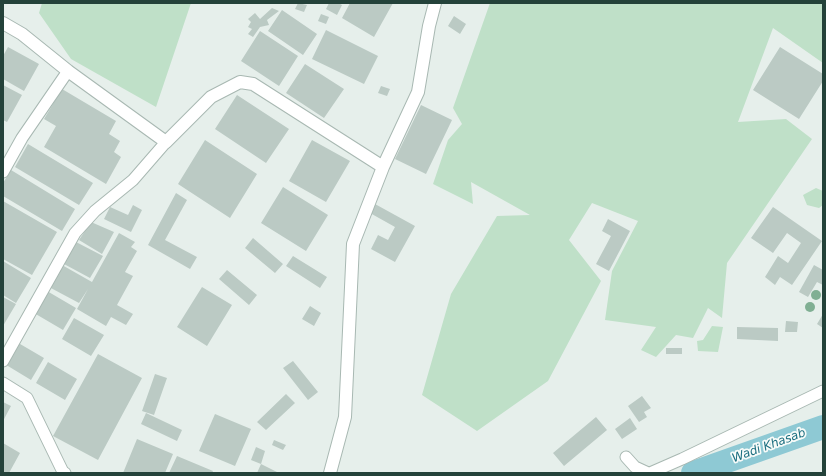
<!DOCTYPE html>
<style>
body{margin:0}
#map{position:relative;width:826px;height:476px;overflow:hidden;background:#e6efeb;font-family:"DejaVu Sans",sans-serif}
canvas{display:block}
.frame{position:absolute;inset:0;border:4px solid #24423a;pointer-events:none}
</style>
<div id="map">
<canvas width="826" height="476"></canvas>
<div class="frame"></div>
</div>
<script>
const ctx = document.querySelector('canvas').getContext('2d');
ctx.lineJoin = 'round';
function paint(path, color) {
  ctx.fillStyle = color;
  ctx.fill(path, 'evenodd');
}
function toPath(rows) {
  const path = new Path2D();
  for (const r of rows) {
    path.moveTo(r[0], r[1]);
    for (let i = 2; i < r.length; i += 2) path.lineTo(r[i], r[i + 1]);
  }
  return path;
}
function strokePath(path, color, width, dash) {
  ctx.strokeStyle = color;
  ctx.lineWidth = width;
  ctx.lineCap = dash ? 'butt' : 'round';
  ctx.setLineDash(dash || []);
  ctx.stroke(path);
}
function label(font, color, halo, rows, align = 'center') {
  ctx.font = font + ' "DejaVu Sans",sans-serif';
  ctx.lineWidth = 3.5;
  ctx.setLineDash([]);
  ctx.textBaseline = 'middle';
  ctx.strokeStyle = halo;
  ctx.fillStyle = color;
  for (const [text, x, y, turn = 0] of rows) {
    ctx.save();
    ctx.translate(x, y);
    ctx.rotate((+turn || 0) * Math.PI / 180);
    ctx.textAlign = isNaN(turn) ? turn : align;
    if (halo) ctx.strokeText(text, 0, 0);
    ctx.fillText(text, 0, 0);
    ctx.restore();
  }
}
paint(toPath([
 [42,3,191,3,156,107,71,59,39,13],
 [490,3,823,3,823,63,773,28,738,122,786,119,812,139,727,263,722,318,708,308,693,338,676,335,656,357,641,350,656,327,605,320,612,271,638,221,592,203,569,240,601,281,548,381,477,431,422,395,451,294,497,216,530,215,471,182,473,204,433,184,448,140,462,124,453,108],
 [816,188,823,191,823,205,819,208,807,205,803,195],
 [712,326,723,327,718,352,698,351,697,341,703,340]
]), '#bfe0c8');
strokePath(toPath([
 [693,473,823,427]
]), '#8ec9d4', 24);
paint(toPath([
 [298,3,307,5,304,12,295,9],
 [329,3,338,3,342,5,337,15,326,9],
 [350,3,393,3,374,37,342,18],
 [272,8,279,11,267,20,269,25,260,27,253,37,248,34,252,29,248,27,251,22,248,19,255,13,260,19],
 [282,10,317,34,303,55,268,31],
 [321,14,329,17,326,24,318,21],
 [454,16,466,24,460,34,448,26],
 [326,30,378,56,364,84,312,59],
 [260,31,298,56,279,86,241,61],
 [8,47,39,64,24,91,3,79,3,56],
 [780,47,823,74,823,81,799,119,753,90],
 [305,64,344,89,324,118,286,93],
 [3,85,22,95,7,122,3,120],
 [381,86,390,89,387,96,378,93],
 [62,89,116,121,109,134,120,141,114,152,121,157,106,184,44,147,56,126,44,119],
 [237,95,289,129,266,163,215,129],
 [421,105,452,120,426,174,395,159],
 [205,140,257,174,230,218,178,184],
 [312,140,350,161,326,202,289,181],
 [28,144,93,183,79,205,15,167],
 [11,170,75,209,62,231,3,196,3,183],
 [283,187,328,215,306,251,261,223],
 [176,193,187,200,165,240,197,257,190,269,148,245],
 [3,201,57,232,32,275,3,259],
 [375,204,415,226,395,262,371,249,378,235,388,240,395,227,370,213],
 [133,205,142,210,131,232,104,219,110,207,128,215],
 [773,207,822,241,792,285,780,277,775,285,765,277,778,256,788,263,801,243,787,233,773,253,751,238],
 [608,219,630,231,609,271,596,264,611,236,602,231],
 [91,222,114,232,102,254,79,240],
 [119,233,135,242,131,247,137,251,125,272,133,276,117,305,133,314,126,325,111,317,106,326,77,309,88,289,79,303,49,287,62,265,92,282],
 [253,238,283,264,275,273,245,248],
 [76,242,103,256,90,278,64,264],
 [293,256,327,277,320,288,286,266],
 [3,261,31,278,16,303,3,295],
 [814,265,823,270,823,285,817,282,808,297,799,292],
 [227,270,257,295,249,305,219,279],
 [202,287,232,305,207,346,177,327],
 [47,291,76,308,63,330,34,313],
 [3,297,16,304,3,326],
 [310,306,321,313,314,326,302,319],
 [823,314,823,328,817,324],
 [74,318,104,335,91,356,62,339],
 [786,321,798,322,797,332,785,332],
 [737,327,778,328,778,341,737,339],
 [15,341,44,358,31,380,3,363],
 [666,348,682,348,682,354,666,354],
 [98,354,142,378,98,460,53,436],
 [293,361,318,392,308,400,283,368],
 [48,362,77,379,65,400,36,383],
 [155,374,167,378,154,415,142,411],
 [286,394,295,403,266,430,257,422],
 [642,396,651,408,644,412,647,417,639,422,628,406],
 [3,402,11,406,3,421],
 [146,413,182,430,177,441,141,424],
 [215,414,251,429,235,466,199,451],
 [596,417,607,430,564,466,553,453],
 [630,418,637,429,622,439,615,429],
 [137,439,173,454,165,473,123,473],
 [274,440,286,445,283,450,272,445],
 [3,443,20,453,9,473,3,473],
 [256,447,265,451,261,464,251,460],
 [177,456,213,471,212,473,169,473],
 [261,464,279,473,257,473]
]), '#bbcac4');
const minor = toPath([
 [3,172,22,138,68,71],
 [3,361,75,233,95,211,133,180,166,142],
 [3,383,27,398,63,472,65,473],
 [626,457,635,467,648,473],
 [650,473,682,459,823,391]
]);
const tertiary = toPath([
 [3,23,22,34,68,71,166,142,211,97,240,82,253,84,383,167],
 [330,473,345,417,353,244,383,167,418,92,429,26,435,3]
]);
strokePath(minor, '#a8b8b2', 13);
strokePath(tertiary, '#a8b8b2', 14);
strokePath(minor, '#fff', 11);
strokePath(tertiary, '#fff', 12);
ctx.fillStyle = '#80af93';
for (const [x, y] of [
 [816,295],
 [810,307]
]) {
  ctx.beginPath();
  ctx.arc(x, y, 5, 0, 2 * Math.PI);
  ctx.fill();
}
label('italic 12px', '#1c6f80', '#f7fbf9', [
 ["Wadi Khasab",769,446,-20]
]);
</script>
